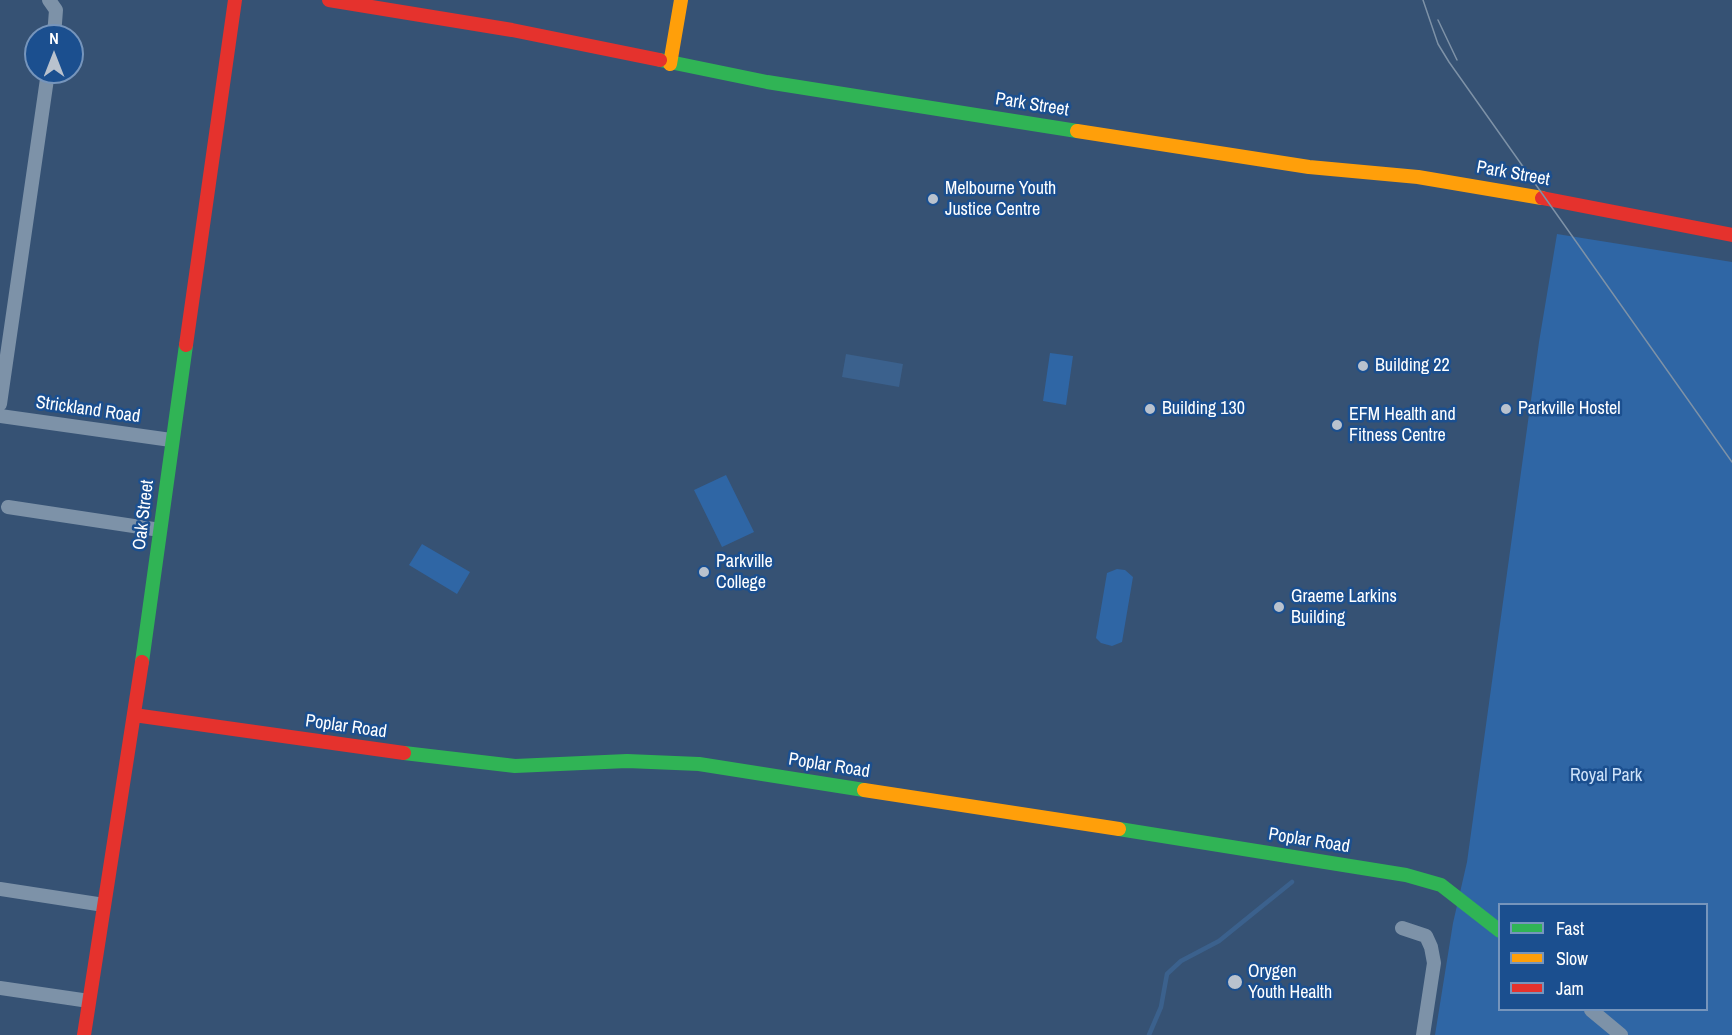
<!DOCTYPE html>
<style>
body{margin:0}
#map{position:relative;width:1732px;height:1035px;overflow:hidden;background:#365274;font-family:"Archivo Narrow",sans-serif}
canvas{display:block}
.legend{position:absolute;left:1498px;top:903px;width:210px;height:108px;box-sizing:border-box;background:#1b4f8f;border:2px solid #7695bc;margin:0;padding:8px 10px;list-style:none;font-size:18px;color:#fff}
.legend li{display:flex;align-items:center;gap:12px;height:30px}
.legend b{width:30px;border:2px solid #7695bc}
.north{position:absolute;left:24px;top:24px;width:60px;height:60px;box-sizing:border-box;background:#1b4f8f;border:2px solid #7695bc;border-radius:50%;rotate:0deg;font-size:16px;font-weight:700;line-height:24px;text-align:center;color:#fff}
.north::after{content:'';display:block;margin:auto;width:21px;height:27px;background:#b9c2ce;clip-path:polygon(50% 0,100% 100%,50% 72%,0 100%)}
</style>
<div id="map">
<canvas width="1732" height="1035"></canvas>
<ul class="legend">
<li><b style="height:8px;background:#30b455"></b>Fast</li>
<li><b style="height:8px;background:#ff9f0a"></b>Slow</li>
<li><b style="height:8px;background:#e5322d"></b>Jam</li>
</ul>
<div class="north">N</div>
</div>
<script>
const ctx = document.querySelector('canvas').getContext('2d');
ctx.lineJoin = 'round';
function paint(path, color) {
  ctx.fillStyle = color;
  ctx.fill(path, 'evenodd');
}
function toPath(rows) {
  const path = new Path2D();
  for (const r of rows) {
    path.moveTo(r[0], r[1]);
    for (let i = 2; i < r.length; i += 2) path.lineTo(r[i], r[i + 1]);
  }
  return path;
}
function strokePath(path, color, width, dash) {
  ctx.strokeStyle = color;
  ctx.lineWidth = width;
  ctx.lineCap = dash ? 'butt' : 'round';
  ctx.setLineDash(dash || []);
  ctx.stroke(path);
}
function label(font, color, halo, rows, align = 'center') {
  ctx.font = font + ' "Archivo Narrow",sans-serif';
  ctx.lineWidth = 5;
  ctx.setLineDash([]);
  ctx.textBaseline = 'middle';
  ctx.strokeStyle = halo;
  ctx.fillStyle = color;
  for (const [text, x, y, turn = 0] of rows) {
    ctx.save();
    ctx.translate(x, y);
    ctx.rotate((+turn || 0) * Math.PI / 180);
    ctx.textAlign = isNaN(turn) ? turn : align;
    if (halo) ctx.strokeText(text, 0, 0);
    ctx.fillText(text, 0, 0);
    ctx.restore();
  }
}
paint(toPath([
 [1557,234,1732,262,1732,1035,1435,1035,1453,923,1467,862,1539,342],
 [1500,904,1706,904,1706,1010,1500,1010],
 [1050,353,1073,356,1066,405,1043,401],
 [726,475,754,532,722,547,694,490],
 [422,544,470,572,457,594,409,565],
 [1117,569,1125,570,1133,577,1122,642,1112,646,1101,643,1096,638,1107,573]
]), '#2f66a5');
paint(toPath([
 [846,354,903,364,899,387,842,377]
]), '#3b618d');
strokePath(toPath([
 [1149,1035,1161,1007,1167,974,1181,961,1219,941,1292,882]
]), '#3b618d', 4.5);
strokePath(toPath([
 [49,0,56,10,54,36],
 [0,404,48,72],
 [0,416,171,440],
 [8,507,160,530],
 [0,889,104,905],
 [1402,928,1426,936,1431,947,1434,963,1423,1035],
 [0,988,89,1001],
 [1591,1010,1621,1035]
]), '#7d92a8', 14);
strokePath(toPath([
 [660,60,767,82,1077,131],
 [142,662,186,345],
 [404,753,515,766,627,761,699,764,864,790],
 [1119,829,1406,875,1441,885,1500,931]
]), '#30b455', 14);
strokePath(toPath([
 [670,64,681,0],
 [1077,131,1309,167,1418,177,1542,198],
 [864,790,1119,829]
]), '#ff9f0a', 14);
strokePath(toPath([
 [329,0,512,30,660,60],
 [1542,198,1732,235],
 [186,345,235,0],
 [134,715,404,753],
 [84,1035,142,662]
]), '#e5322d', 14);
strokePath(toPath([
 [1423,0,1438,44,1449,62,1732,462],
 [1438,20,1457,60]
]), '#7e92a7', 1.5);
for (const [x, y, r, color] of [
 [933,199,6,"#b9c2ce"],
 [1363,366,6,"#b9c2ce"],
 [1150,409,6,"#b9c2ce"],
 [1506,409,6,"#b9c2ce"],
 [1337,425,6,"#b9c2ce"],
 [704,572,6,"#b9c2ce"],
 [1279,607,6,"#b9c2ce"],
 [1235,982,8,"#b9c2ce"]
]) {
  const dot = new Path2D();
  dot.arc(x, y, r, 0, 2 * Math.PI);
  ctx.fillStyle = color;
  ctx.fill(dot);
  strokePath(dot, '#1b4f8f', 2);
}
label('18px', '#fff', '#1b4f8f', [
 ["Park Street",1032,105,9],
 ["Park Street",1513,174,10],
 ["Strickland Road",88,410,8],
 ["Oak Street",144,515,-83],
 ["Poplar Road",346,727,8],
 ["Poplar Road",829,766,9],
 ["Poplar Road",1309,841,9]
]);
label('18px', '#fff', '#1b4f8f', [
 ["Melbourne Youth",945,189],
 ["Justice Centre",945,210],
 ["Building 22",1375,366],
 ["Building 130",1162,409],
 ["Parkville Hostel",1518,409],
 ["EFM Health and",1349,415],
 ["Fitness Centre",1349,436],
 ["Parkville",716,562],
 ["College",716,583],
 ["Graeme Larkins",1291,597],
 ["Building",1291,618],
 ["Orygen",1248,972],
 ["Youth Health",1248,993]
], 'left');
label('18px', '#cfe3fa', '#1b4f8f', [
 ["Royal Park",1606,776]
]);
</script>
